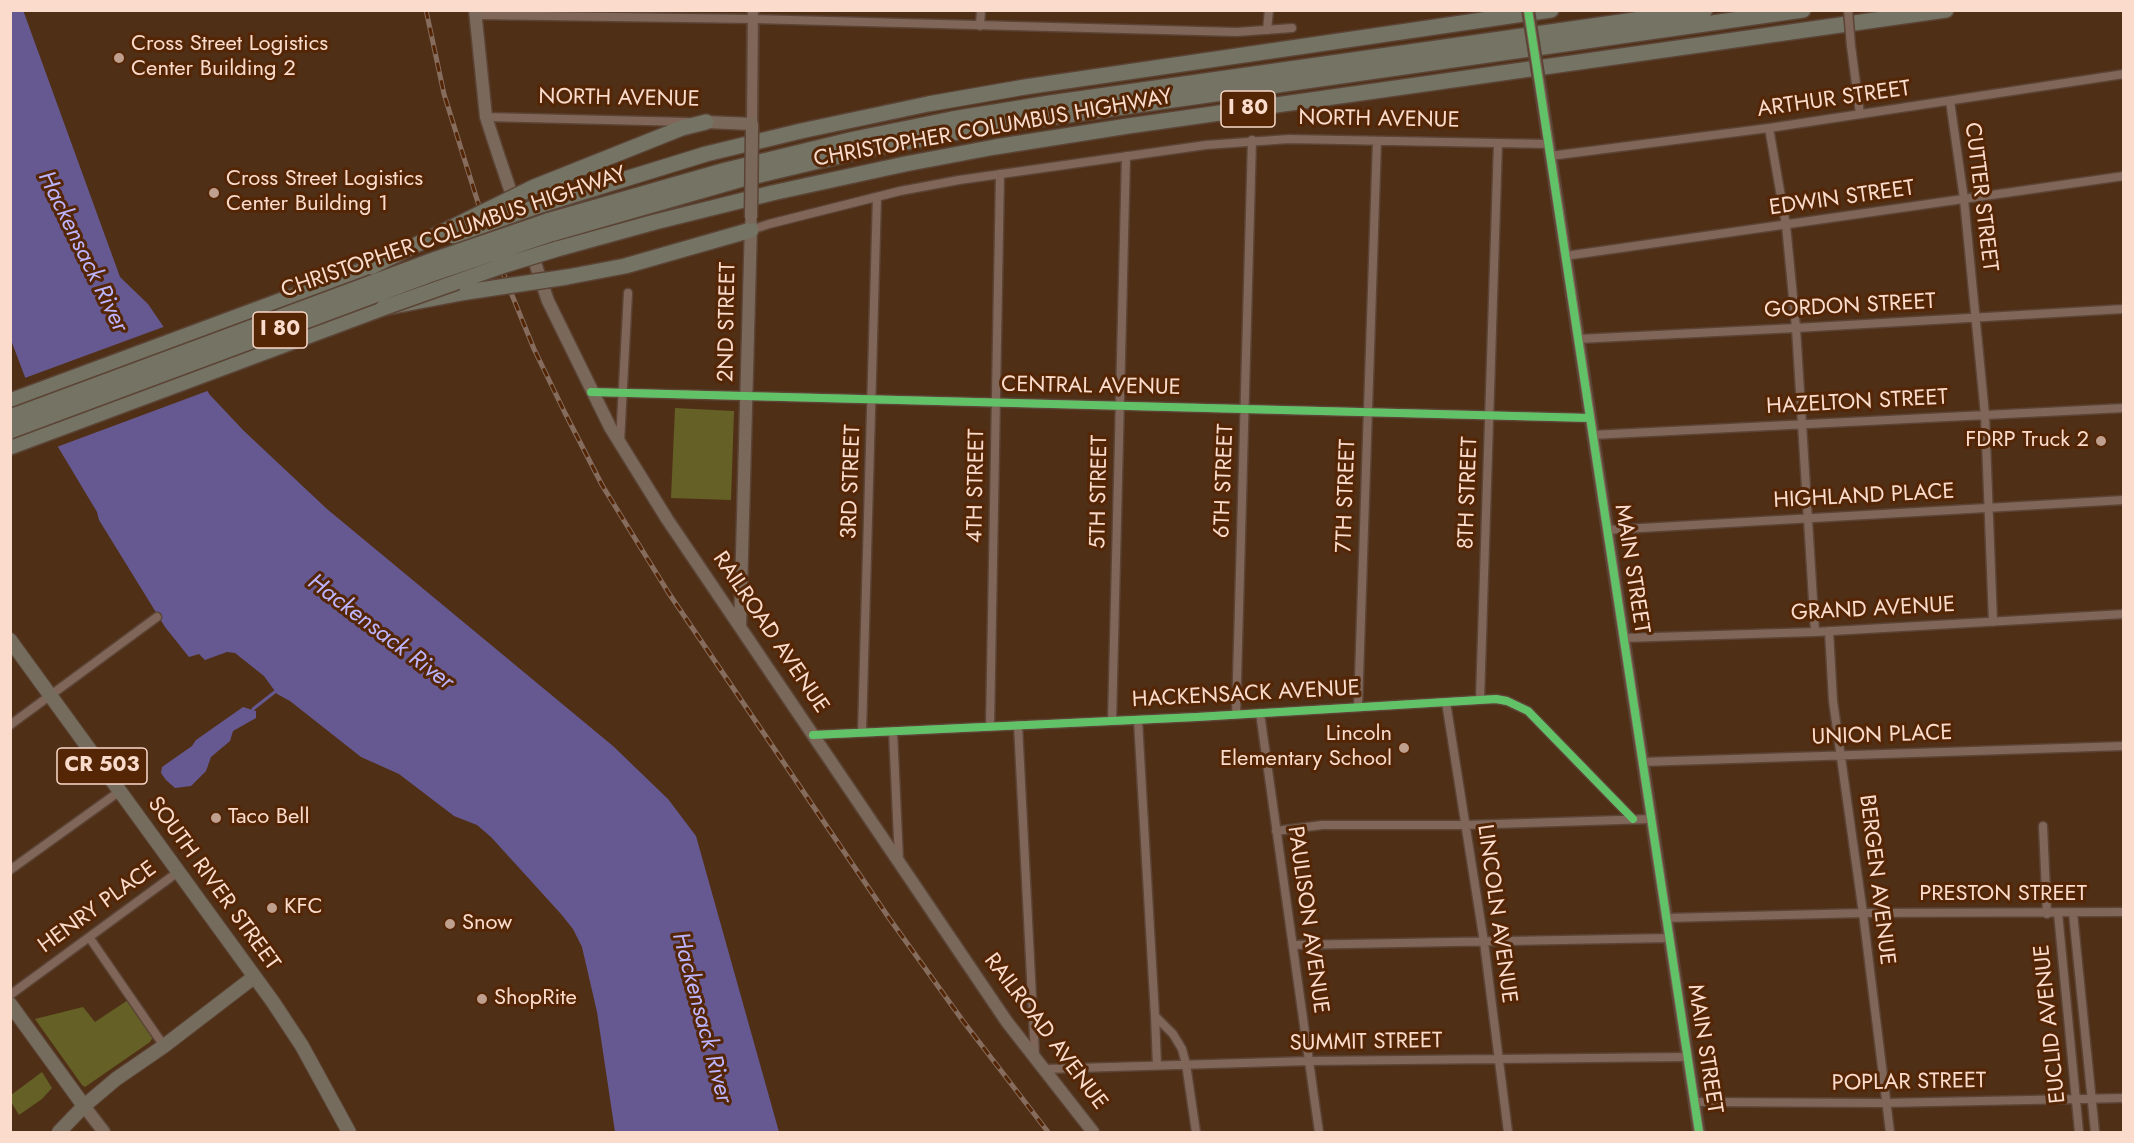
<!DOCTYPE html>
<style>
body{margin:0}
#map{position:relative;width:2134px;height:1143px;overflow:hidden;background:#502f17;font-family:Jost,sans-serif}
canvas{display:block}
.frame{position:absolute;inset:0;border:12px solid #fbdccc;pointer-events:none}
</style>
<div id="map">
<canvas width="2134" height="1143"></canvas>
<div class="frame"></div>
</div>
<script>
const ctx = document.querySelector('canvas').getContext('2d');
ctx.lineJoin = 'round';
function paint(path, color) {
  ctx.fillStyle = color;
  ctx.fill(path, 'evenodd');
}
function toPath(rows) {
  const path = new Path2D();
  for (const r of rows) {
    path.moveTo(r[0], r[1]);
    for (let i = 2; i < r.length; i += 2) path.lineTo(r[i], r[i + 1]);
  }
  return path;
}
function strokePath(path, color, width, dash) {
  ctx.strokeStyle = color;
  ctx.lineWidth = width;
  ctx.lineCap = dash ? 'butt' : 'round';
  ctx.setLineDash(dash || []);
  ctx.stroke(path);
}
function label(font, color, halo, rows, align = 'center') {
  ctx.font = font + ' Jost,sans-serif';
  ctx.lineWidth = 6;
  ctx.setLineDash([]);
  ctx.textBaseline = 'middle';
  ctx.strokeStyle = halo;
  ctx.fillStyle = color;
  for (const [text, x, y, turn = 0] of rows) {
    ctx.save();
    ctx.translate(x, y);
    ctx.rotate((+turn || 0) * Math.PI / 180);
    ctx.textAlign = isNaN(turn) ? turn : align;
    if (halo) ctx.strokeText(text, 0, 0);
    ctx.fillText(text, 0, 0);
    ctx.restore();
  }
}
paint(toPath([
 [675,408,734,411,731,500,671,498],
 [128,1000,153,1037,150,1042,85,1087,82,1085,35,1019,83,1007,95,1022],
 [42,1072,52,1088,42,1099,19,1115,11,1102,11,1095]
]), '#646026');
paint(toPath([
 [23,10,120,277,148,304,210,395,244,431,327,509,613,746,668,799,696,836,779,1132,615,1132,597,1012,582,947,573,929,561,914,491,837,477,825,454,816,399,774,361,757,290,701,277,694,264,676,235,653,227,652,205,660,199,654,189,657,165,627,99,520,97,512,40,417,11,340,10,11],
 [243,707,256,711,256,718,233,731,230,741,211,757,206,771,191,786,175,788,166,780,161,773,162,767,192,746,196,740]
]), '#665991');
paint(toPath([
 [166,326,210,390,54,448,37,418,22,379]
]), '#502f17');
strokePath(toPath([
 [253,709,276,691]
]), '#665991', 3);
const minor = toPath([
 [476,15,753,19,1237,32,1292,28],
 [980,26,981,10],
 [1267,30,1269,10],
 [1851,46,1860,114],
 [1950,101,1964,199,1985,415,1993,622],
 [486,117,688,122],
 [1769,128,1786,225,1796,328,1815,632],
 [1550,156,1769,128,2124,74],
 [751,230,769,224,900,191,959,180,1206,145,1289,139,1548,144],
 [1565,256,2124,176],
 [1578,339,1796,328,2124,309],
 [591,392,1590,418],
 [1592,435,2124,408],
 [620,442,628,293],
 [1607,530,2124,500],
 [1829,631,1833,701,1863,913,1890,1132],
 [1623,638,1815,632,2124,614],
 [1480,699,1498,144],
 [1446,702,1484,942,1508,1132],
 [1358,707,1377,141],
 [1260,713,1319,1132],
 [1236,715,1252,140],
 [1138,720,1155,1016,1173,1034,1182,1049,1186,1064,1196,1132],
 [1112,721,1126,156],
 [10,725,157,617],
 [1018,725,1035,1056],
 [990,727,1000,174],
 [893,731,899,860],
 [862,732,877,197],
 [813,735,1197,717,1496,699,1507,701,1528,711,1633,819],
 [1642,762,2124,746],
 [2043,826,2047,914],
 [1276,831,1322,825,1465,825,1651,819],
 [10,870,120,791],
 [2058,913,2079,1132],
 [2073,913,2095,1132],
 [1666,918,1863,913,2124,912],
 [89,937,164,1046],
 [1293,945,1669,938],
 [10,995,178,872],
 [1155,1016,1157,1065],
 [1045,1069,1309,1061,1687,1057],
 [1694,1102,1885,1103,2124,1098]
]);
const tertiary = toPath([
 [1541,93,1699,1132],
 [752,124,753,10]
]);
const secondary = toPath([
 [475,10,486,117,499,157,548,301,610,427,667,519,1007,1022,1093,1132],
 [706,122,752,124,752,130],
 [740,627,751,224],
 [84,1106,104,1132]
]);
const primary = toPath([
 [10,640,273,1002,302,1046,349,1132],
 [10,1004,84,1106],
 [59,1132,84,1106,116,1079,164,1046,254,977]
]);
const motorway = toPath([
 [534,187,682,128,706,122],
 [541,205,706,154,801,131,928,104,1025,87,1551,10],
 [547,221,726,170,854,139,952,119,1050,103,1705,10],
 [551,234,739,180,861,151,984,127,1803,10],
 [557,249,655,222,772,193,905,164,995,147,1128,126,1946,10],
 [567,277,625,266,751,230],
 [10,401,371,267],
 [10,447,383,308,467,292]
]);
strokePath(minor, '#5b4435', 11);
strokePath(tertiary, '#5b4435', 14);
strokePath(secondary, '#5b4435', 15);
strokePath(primary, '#5b4435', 16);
strokePath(motorway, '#5b4435', 18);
strokePath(minor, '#7f6658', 8);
strokePath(tertiary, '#7f6658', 10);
strokePath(secondary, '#7a695a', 12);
strokePath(primary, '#756c5d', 14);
strokePath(motorway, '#747364', 15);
const rail = toPath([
 [426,10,444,94,490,241,534,349,565,413,602,485,668,592,889,918,963,1021,1048,1132]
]);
strokePath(rail, '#856c5d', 5);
strokePath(rail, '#542606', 3, [9]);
const minorBridge = toPath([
 [1848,10,1851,46]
]);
const tertiaryBridge = toPath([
 [1528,10,1541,93]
]);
const secondaryBridge = toPath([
 [751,218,752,130]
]);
const motorwayBridge = toPath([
 [453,236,541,205],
 [371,267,534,187],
 [467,292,567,277],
 [383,308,505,265,557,249],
 [10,417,436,259,547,221],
 [10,431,429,275,551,234]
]);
strokePath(minorBridge, '#5b4435', 11, []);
strokePath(tertiaryBridge, '#5b4435', 14, []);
strokePath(secondaryBridge, '#5b4435', 15, []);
strokePath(motorwayBridge, '#5b4435', 18, []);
strokePath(minorBridge, '#7f6658', 8);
strokePath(tertiaryBridge, '#7f6658', 10);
strokePath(secondaryBridge, '#7a695a', 12);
strokePath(motorwayBridge, '#747364', 15);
strokePath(toPath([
 [1528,10,1699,1132],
 [591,392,1590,418],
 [813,735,1197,717,1496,699,1507,701,1528,711,1633,819]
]), '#61c268', 8);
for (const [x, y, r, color] of [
 [119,58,6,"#bf9f8d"],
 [214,193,6,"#bf9f8d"],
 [2101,441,6,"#bf9f8d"],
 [1404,748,6,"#bf9f8d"],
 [216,818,6,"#bf9f8d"],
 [272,908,6,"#bf9f8d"],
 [450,924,6,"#bf9f8d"],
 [482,999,6,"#bf9f8d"]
]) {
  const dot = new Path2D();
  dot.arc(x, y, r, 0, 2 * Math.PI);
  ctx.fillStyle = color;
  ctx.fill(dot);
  strokePath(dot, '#542606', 2);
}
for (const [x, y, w] of [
 [1248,109,54],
 [280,330,54],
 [102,766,90]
]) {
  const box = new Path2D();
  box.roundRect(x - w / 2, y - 18, w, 36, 4.5);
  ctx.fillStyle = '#542606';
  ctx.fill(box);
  strokePath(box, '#fbdccc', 1.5);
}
label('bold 21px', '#fbdccc', null, [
 ["I 80",1248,109],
 ["I 80",280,330],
 ["CR 503",102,766]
]);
label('22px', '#fbdccc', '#542606', [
 ["Cross Street Logistics",131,45],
 ["Center Building 2",131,70],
 ["Cross Street Logistics",226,180],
 ["Center Building 1",226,205],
 ["FDRP Truck 2",2089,441,"right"],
 ["Lincoln",1392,735,"right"],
 ["Elementary School",1392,760,"right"],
 ["Taco Bell",228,818],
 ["KFC",284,908],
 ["Snow",462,924],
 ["ShopRite",494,999]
], 'left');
label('22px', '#fbdccc', '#542606', [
 ["NORTH AVENUE",619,99,1],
 ["ARTHUR STREET",1834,100,-8],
 ["NORTH AVENUE",1379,120,1],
 ["CHRISTOPHER COLUMBUS HIGHWAY",993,129,-10],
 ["CUTTER STREET",1980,197,83],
 ["EDWIN STREET",1842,199,-8],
 ["CHRISTOPHER COLUMBUS HIGHWAY",454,233,-19],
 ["GORDON STREET",1850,307,-3],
 ["2ND STREET",728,322,-89],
 ["CENTRAL AVENUE",1091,387,1],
 ["HAZELTON STREET",1857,403,-3],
 ["6TH STREET",1225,481,-88],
 ["3RD STREET",852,482,-88],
 ["4TH STREET",977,486,-89],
 ["5TH STREET",1100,492,-89],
 ["8TH STREET",1469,493,-88],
 ["7TH STREET",1347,496,-88],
 ["HIGHLAND PLACE",1864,497,-3],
 ["MAIN STREET",1631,569,81],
 ["GRAND AVENUE",1873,610,-3],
 ["RAILROAD AVENUE",770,633,56],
 ["HACKENSACK AVENUE",1246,695,-3],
 ["UNION PLACE",1882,736,-2],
 ["BERGEN AVENUE",1876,880,83],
 ["SOUTH RIVER STREET",213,884,54],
 ["PRESTON STREET",2003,895],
 ["HENRY PLACE",98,908,-36],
 ["LINCOLN AVENUE",1496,914,82],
 ["PAULISON AVENUE",1307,920,82],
 ["EUCLID AVENUE",2051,1024,-96],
 ["RAILROAD AVENUE",1045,1032,53],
 ["SUMMIT STREET",1366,1043,-1],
 ["MAIN STREET",1704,1049,81],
 ["POPLAR STREET",1909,1083,-1]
]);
label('italic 24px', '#bdb4fe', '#542606', [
 ["Hackensack River",82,252,64],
 ["Hackensack River",380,633,37],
 ["Hackensack River",701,1018,75]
]);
</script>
